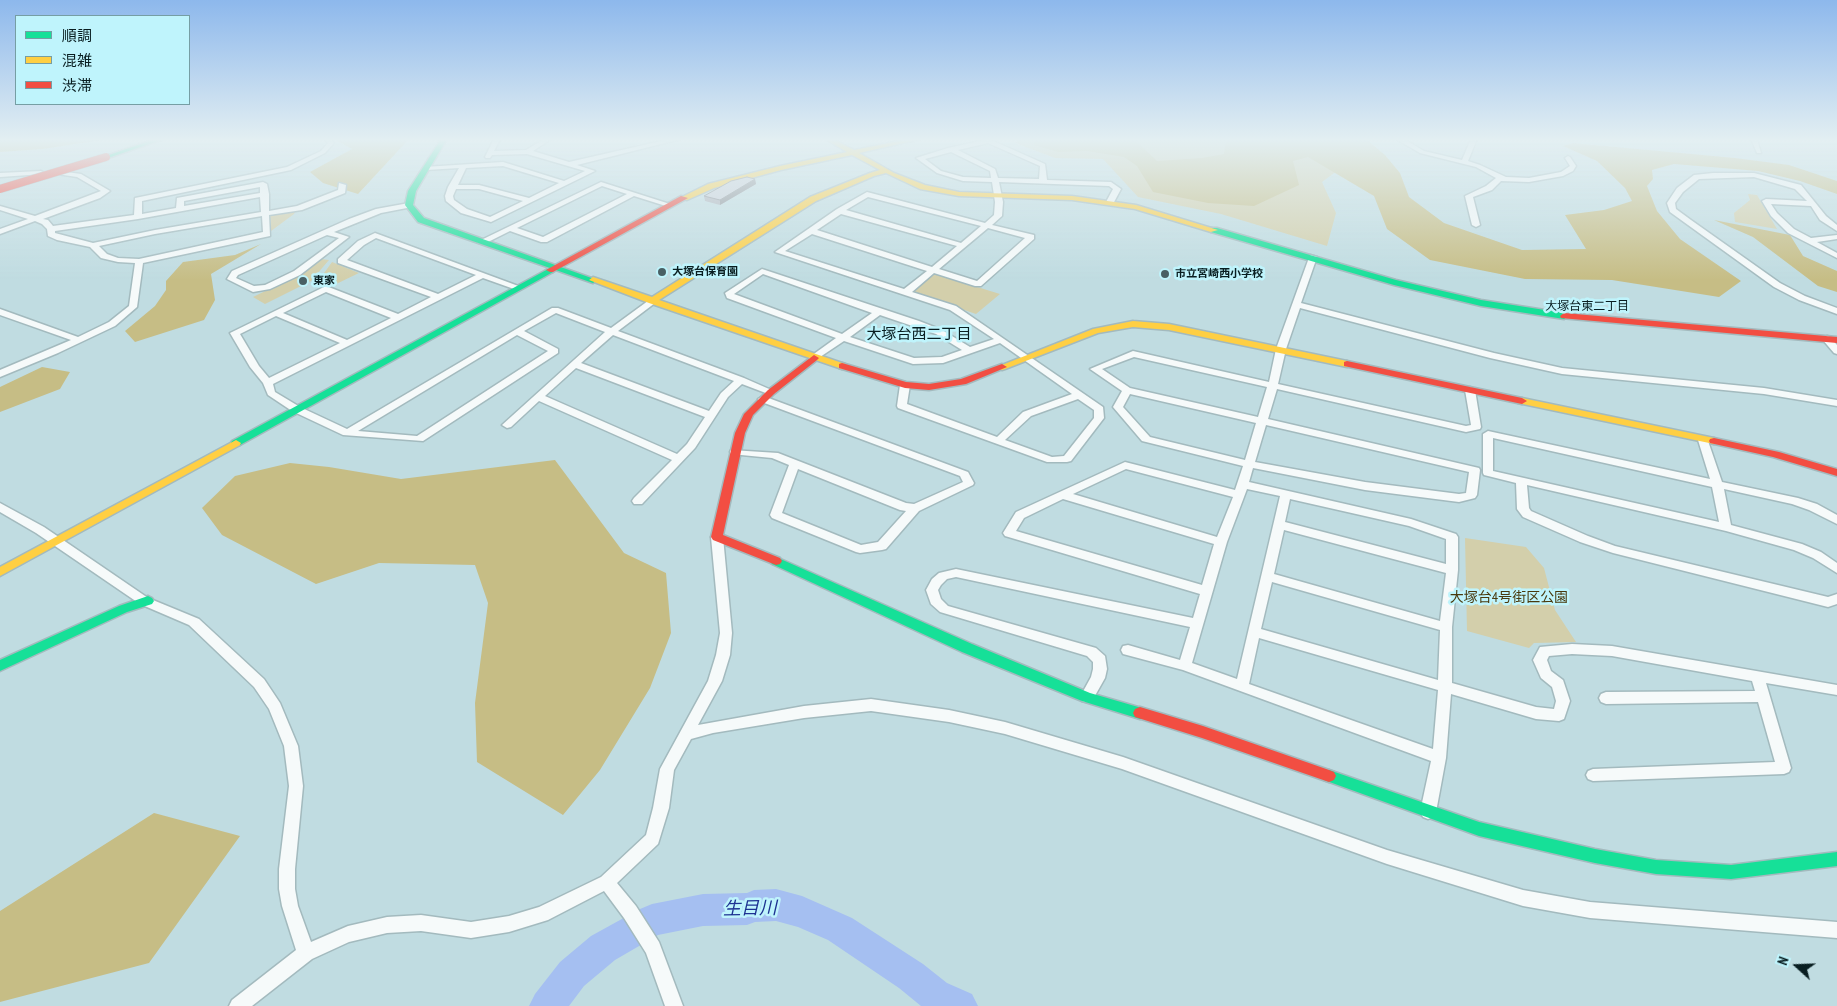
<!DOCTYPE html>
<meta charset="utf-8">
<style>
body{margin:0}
#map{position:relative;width:1837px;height:1006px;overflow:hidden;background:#c0dce1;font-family:"PT Sans Narrow","Noto Sans JP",sans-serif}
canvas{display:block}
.legend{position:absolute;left:15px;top:15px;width:175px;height:90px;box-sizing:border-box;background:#bff4fc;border:1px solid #769ea4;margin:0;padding:6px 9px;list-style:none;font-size:15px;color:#091e21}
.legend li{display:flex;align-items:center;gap:10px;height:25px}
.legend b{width:25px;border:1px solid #769ea4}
.north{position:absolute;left:1772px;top:941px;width:50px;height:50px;-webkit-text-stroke:4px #bff4fc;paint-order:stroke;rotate:290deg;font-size:14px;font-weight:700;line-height:20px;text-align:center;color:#091e21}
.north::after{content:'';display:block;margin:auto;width:18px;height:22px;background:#091e21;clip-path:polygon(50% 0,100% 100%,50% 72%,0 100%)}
</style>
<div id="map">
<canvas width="1837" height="1006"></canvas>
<ul class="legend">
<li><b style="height:6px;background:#16e098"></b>順調</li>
<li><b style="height:6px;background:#ffcf43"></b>混雑</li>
<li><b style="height:6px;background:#f24e42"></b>渋滞</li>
</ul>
<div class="north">N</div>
</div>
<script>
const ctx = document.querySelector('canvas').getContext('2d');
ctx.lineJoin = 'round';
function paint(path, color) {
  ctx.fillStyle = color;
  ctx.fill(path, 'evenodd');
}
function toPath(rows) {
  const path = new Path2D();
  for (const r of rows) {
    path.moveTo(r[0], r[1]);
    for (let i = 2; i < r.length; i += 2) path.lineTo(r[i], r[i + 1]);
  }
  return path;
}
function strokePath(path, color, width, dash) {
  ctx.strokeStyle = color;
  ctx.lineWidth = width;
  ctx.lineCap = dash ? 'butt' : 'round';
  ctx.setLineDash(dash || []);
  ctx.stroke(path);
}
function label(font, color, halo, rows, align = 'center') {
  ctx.font = font + ' "PT Sans Narrow","Noto Sans JP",sans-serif';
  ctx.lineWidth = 5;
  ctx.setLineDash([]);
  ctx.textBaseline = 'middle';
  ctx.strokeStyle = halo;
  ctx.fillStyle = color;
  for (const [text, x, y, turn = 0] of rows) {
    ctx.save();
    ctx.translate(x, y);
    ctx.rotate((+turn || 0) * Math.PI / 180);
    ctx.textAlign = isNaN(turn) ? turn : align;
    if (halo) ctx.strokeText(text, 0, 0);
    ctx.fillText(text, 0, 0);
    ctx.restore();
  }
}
paint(toPath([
 [1021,139,1350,139,1364,151,1322,182,1336,213,1327,246,1221,214,1138,197,1103,159,1055,158,1015,143],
 [1748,194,1757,195,1777,229,1735,222,1734,213,1750,200],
 [296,210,294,214,271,231,270,214],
 [321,259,329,260,311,281,265,304,253,297,300,274],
 [332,262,359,273,332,286,319,280],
 [935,274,1000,294,976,314,911,292],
 [1465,538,1526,547,1544,568,1555,610,1576,642,1534,643,1529,648,1467,631]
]), '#d3cfab');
paint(toPath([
 [0,139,108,139,43,149,0,152],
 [334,139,409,139,358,194,323,183,310,172,352,149],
 [1033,139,1134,139,1157,161,1202,158,1224,154,1226,139,1366,139,1385,155,1400,173,1409,197,1444,223,1522,250,1586,249,1565,215,1604,210,1632,201,1625,188,1597,161,1563,146,1573,143,1735,158,1789,165,1837,181,1837,194,1800,181,1758,171,1674,164,1652,170,1653,179,1647,186,1657,211,1680,239,1741,281,1719,297,1612,280,1525,279,1430,260,1387,229,1374,196,1308,157,1293,161,1299,185,1254,206,1208,203,1153,192,1137,166,1124,157,1087,151,1058,152,1034,145],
 [1714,220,1790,235,1803,256,1837,271,1837,292,1818,286,1753,237],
 [261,244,211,274,215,300,204,320,135,342,125,331,155,306,166,290,166,281,183,262,235,255],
 [42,367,70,372,60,389,0,412,0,387],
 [555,460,624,553,666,573,671,633,650,688,600,770,563,815,477,762,475,703,488,603,475,565,379,563,316,584,222,535,202,508,235,476,290,463,329,467,401,479],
 [154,813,240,836,149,963,0,1002,0,911]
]), '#c6bd85');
paint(toPath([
 [776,889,802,896,852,918,923,964,947,983,972,994,978,1006,921,1006,899,988,828,940,798,927,776,921,755,922,747,925,703,926,658,935,615,960,584,986,569,1006,529,1006,535,994,560,962,591,936,640,909,652,904,703,894,747,893,754,890,776,889]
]), '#a5bff1');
const street = toPath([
 [325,139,331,139,334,143,325,153,291,170,142,201,142,214,176,208,177,198,263,182,267,184,269,194,269,211,297,206,338,190,339,183,346,185,345,193,302,210,269,215,270,236,143,263,137,307,115,326,58,353,0,377,0,370,71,340,0,315,0,309,78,337,109,322,129,306,135,263,118,262,101,258,90,247,57,240,48,236,47,229,42,224,35,221,0,234,0,229,28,219,0,210,0,206,35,216,101,191,77,177,57,174,55,173,59,171,81,174,110,191,100,198,43,219,48,220,53,226,134,215,135,198,287,167,321,151,328,143,325,139],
 [260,187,260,193,184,206,184,201,260,187],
 [260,197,261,212,155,230,93,243,55,233,55,231,138,219,260,197],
 [262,216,263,232,139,259,118,258,107,254,99,246,155,234,262,216],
 [494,139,500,139,494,151,526,150,544,139,551,139,533,151,569,162,670,139,681,139,577,165,595,171,491,222,461,213,446,201,445,196,448,187,459,168,426,170,423,168,424,167,503,162,564,181,585,171,527,154,492,155,490,158,486,158,485,157,494,139],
 [503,166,559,183,529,198,479,185,458,185,466,168,503,166],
 [456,189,479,189,523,201,490,217,467,209,454,200,453,196,456,189],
 [989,139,1045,164,1047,180,1111,182,1121,189,1113,204,1110,204,1106,202,1113,189,1109,186,999,182,1003,202,1002,216,992,225,1034,235,1034,239,981,286,975,286,934,273,912,292,956,306,1103,407,1104,418,1071,461,1067,462,1047,462,898,408,897,406,900,385,905,382,908,383,910,385,907,404,997,437,1023,412,1072,394,1000,343,943,363,913,364,844,341,814,361,809,358,811,356,836,338,727,298,725,293,762,269,919,321,942,330,970,347,994,339,950,310,775,252,837,209,867,192,985,223,994,215,995,202,992,182,963,181,937,173,916,158,948,148,989,139],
 [988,143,1040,166,1039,179,998,178,995,169,958,150,988,143],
 [951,152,990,171,991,178,963,177,941,171,925,159,951,152],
 [868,197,981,226,961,243,846,210,868,197],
 [841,214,957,246,932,267,817,230,841,214],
 [988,228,1025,238,977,281,939,269,988,228],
 [812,234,927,271,904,289,785,251,812,234],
 [763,274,872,313,842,334,734,294,763,274],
 [880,315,936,334,962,350,942,357,914,358,850,337,880,315],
 [1078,399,1094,410,1094,418,1064,456,1052,457,1005,440,1031,416,1078,399],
 [1396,139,1404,139,1424,151,1462,160,1471,139,1477,139,1468,161,1480,165,1506,177,1529,178,1561,172,1570,166,1565,158,1568,156,1570,157,1576,166,1573,171,1563,176,1529,182,1501,181,1492,190,1473,197,1480,225,1476,227,1472,225,1465,196,1486,186,1496,178,1476,167,1420,153,1396,139],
 [1751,139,1757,139,1761,153,1757,153,1751,139],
 [41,171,45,173,43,174,0,177,0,173,41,171],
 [1713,173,1754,173,1801,185,1826,216,1837,225,1837,231,1820,220,1811,206,1771,204,1777,213,1794,229,1811,238,1837,235,1837,239,1817,242,1837,253,1837,258,1788,233,1771,216,1762,201,1766,199,1807,201,1795,189,1754,177,1699,179,1683,192,1675,203,1676,209,1691,220,1780,283,1805,296,1837,308,1837,314,1799,300,1774,287,1670,212,1667,203,1677,188,1694,175,1713,173],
 [601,182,673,205,669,207,634,196,547,242,541,242,510,231,484,244,477,242,601,182],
 [602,186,627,194,543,237,517,228,602,186],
 [409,203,412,203,412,207,381,213,334,232,349,237,300,275,270,289,253,292,227,279,232,271,349,219,376,209,409,203],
 [327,235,339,238,294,271,265,285,254,286,236,278,238,275,327,235],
 [375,233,521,287,520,289,514,289,483,278,273,384,275,392,300,407,347,429,552,308,558,308,611,328,652,298,656,301,655,303,618,331,744,378,776,392,771,395,742,384,728,397,695,448,642,504,634,504,632,501,634,498,672,460,539,401,511,427,507,428,502,425,605,332,556,313,524,331,558,349,558,353,423,441,343,435,292,411,268,395,263,383,250,367,230,333,326,286,398,314,431,297,338,263,338,259,358,241,375,233],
 [376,238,476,275,438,294,347,260,364,245,376,238],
 [326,292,391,318,347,340,283,313,326,292],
 [276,316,340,343,269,378,259,366,240,334,276,316],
 [517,335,548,351,417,436,358,431,517,335],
 [613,335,734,381,721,393,709,411,581,363,613,335],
 [576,368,705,417,687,444,677,454,545,396,576,368],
 [1310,255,1317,257,1301,303,1494,353,1562,368,1764,388,1837,400,1837,406,1764,394,1562,374,1490,358,1300,308,1286,349,1278,384,1466,426,1471,425,1465,390,1470,387,1475,390,1481,427,1480,429,1466,432,1277,389,1268,419,1479,468,1480,470,1477,495,1475,498,1459,502,1365,490,1253,468,1249,482,1411,519,1456,534,1458,537,1458,570,1452,627,1452,683,1536,707,1554,709,1556,701,1552,687,1541,678,1533,660,1540,647,1572,644,1612,646,1837,685,1837,695,1766,683,1791,768,1789,772,1784,774,1593,781,1588,779,1586,775,1588,771,1593,769,1775,762,1758,702,1606,704,1601,702,1599,698,1601,694,1606,692,1755,691,1752,681,1612,656,1572,654,1549,656,1547,660,1551,671,1563,680,1570,701,1564,719,1559,721,1536,719,1451,694,1446,758,1436,812,1433,817,1428,819,1423,817,1420,812,1431,761,1183,670,1123,654,1121,650,1123,646,1128,645,1180,660,1190,627,956,577,947,579,941,585,938,590,941,599,948,606,1096,648,1105,656,1107,669,1105,678,1092,701,1087,702,1082,701,1080,697,1091,677,1093,669,1093,662,1087,656,940,612,931,604,926,590,932,579,939,573,956,569,1193,618,1200,594,1005,536,1003,533,1016,512,1125,462,1235,490,1243,466,1142,441,1113,407,1122,391,1090,369,1133,351,1269,382,1276,349,1310,255],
 [1134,357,1267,387,1258,417,1130,388,1102,369,1134,357],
 [1130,394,1256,423,1245,460,1150,437,1123,407,1130,394],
 [1266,425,1469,472,1466,493,1459,494,1365,482,1255,462,1266,425],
 [1126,469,1233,497,1217,537,1073,494,1126,469],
 [1247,489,1280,496,1237,679,1192,663,1227,542,1247,489],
 [1063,499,1214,544,1202,585,1016,531,1024,518,1063,499],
 [1290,499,1409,526,1446,539,1446,564,1285,522,1290,499],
 [1284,530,1446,573,1440,621,1274,574,1284,530],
 [1272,582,1440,630,1438,680,1261,629,1272,582],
 [1259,638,1438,690,1433,749,1249,684,1259,638],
 [1827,336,1830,337,1837,345,1837,354,1834,353,1822,339,1827,336],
 [763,396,968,472,974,483,973,485,919,511,886,549,882,550,860,553,856,552,772,518,770,515,789,465,772,458,731,454,730,452,731,450,778,453,906,503,914,504,963,482,960,476,759,401,758,399,763,396],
 [798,469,900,510,906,511,878,542,861,545,782,513,798,469],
 [1488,431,1710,479,1698,440,1699,438,1707,438,1722,482,1798,498,1817,504,1837,515,1837,524,1809,510,1792,504,1724,489,1731,525,1802,544,1821,552,1837,563,1837,573,1813,558,1794,550,1726,531,1527,485,1529,508,1531,511,1588,536,1615,546,1828,597,1837,594,1837,604,1828,607,1613,553,1580,542,1523,517,1517,509,1516,483,1484,475,1483,473,1483,434,1488,431],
 [1493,438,1712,487,1719,522,1493,471,1493,438],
 [0,503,44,527,148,598,199,619,264,679,280,703,298,746,303,786,295,869,295,889,298,906,311,942,348,926,387,917,421,915,471,922,509,916,539,907,601,877,646,835,653,808,660,769,708,681,716,655,720,633,711,537,717,533,723,537,732,633,730,655,722,681,698,725,804,706,871,699,949,710,1005,722,1123,757,1387,850,1523,890,1590,902,1837,922,1837,938,1590,918,1523,906,1387,864,1122,769,1005,734,949,722,871,711,804,718,713,733,691,739,674,770,669,808,658,844,617,883,636,906,659,942,683,1006,665,1006,646,953,624,918,604,891,548,920,509,932,471,938,421,931,387,933,349,942,312,959,252,1006,229,1006,232,1000,296,950,282,906,279,889,279,869,289,786,284,746,269,709,254,687,189,625,140,604,36,533,0,512,0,503]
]);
const fast = toPath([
 [155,139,164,139,108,158,103,157,155,139],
 [441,139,447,139,416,191,413,205,424,218,597,280,593,283,590,282,553,269,553,272,240,445,232,445,231,443,232,441,550,268,418,222,405,205,408,191,441,139],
 [1211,228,1217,228,1396,280,1481,300,1564,313,1568,316,1564,319,1481,306,1394,285,1211,232,1211,228],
 [776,557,972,644,1090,693,1145,709,1147,713,1145,717,1140,719,1082,701,962,652,772,564,770,561,772,558,776,557],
 [148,596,152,598,154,601,152,604,127,612,0,671,0,660,119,606,148,596],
 [1329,770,1479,822,1595,849,1656,860,1731,865,1837,852,1837,866,1731,879,1656,874,1595,863,1479,836,1324,780,1322,776,1324,772,1329,770]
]);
const slow = toPath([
 [825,139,833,139,854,150,909,139,921,139,859,153,894,173,925,185,959,192,1072,196,1136,205,1218,230,1211,232,1135,209,1072,200,959,196,920,189,886,173,874,176,816,201,659,300,845,364,845,368,842,369,649,303,589,280,593,277,596,278,652,297,810,197,870,173,880,170,852,155,781,170,714,188,687,200,680,198,708,184,780,166,847,152,825,139],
 [1133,321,1169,324,1347,361,1352,364,1347,367,1169,330,1133,327,1098,333,1005,369,1002,370,997,367,1093,329,1133,321],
 [1522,398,1714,438,1719,441,1714,444,1518,403,1517,401,1518,399,1522,398],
 [236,440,241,443,240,445,0,576,0,567,236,440]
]);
const jam = toPath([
 [681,196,688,198,553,272,550,272,546,270,681,196],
 [1564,313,1837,337,1837,343,1561,318,1560,316,1564,313],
 [814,355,819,358,817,360,774,394,753,415,745,433,723,535,780,558,782,561,780,564,776,565,713,540,711,537,735,433,744,414,768,390,814,355],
 [1347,361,1522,398,1527,401,1522,404,1344,366,1344,362,1347,361],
 [842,363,906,382,929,384,961,379,1002,364,1007,367,966,384,929,390,905,388,839,368,839,364,842,363],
 [1714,438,1779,452,1837,469,1837,476,1773,457,1710,443,1709,441,1710,439,1714,438],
 [1140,707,1203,726,1329,770,1334,772,1336,776,1334,780,1329,782,1202,738,1135,717,1133,713,1135,709,1140,707]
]);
strokePath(street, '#a3babe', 3);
strokePath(fast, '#a3babe', 3);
strokePath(slow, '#a3babe', 3);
strokePath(jam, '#a3babe', 3);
paint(street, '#f6fafa');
paint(fast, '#16e098');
paint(slow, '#ffcf43');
paint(jam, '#f24e42');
const jamBridge = toPath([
 [0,189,106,157]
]);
strokePath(jamBridge, '#a3babe', 9, []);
strokePath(jamBridge, '#f24e42', 8);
paint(toPath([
 [755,179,756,184,720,205,705,201,704,196]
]), '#aeb3bb');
paint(toPath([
 [755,179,756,184,720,205,720,200]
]), '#8d9298');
const building = toPath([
 [747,177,755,179,720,200,704,196,731,181,747,177]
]);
paint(building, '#cad0d9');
strokePath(building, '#8d9298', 1);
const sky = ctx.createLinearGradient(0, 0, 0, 280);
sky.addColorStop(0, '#8db8ec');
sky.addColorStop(0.5, '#e3eff2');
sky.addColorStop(1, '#e3eff200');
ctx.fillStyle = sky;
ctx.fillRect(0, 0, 1837, 280);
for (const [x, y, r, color] of [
 [662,272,5,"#496064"],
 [1165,274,5,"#496064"],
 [303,281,5,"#496064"]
]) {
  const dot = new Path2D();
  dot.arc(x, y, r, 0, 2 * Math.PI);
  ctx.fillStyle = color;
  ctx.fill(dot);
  strokePath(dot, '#bff4fc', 2);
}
label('bold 11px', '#091e21', '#bff4fc', [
 ["大塚台保育園",672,272],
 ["市立宮崎西小学校",1175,274],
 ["東家",313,281]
], 'left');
label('12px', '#091e21', '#bff4fc', [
 ["大塚台東二丁目",1587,307]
]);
label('14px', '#49390d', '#bff4fc', [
 ["大塚台4号街区公園",1509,598]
]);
label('15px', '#091e21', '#bff4fc', [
 ["大塚台西二丁目",919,335]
]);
label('italic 18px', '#1d3292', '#bff4fc', [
 ["生目川",750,909,-1]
]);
</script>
